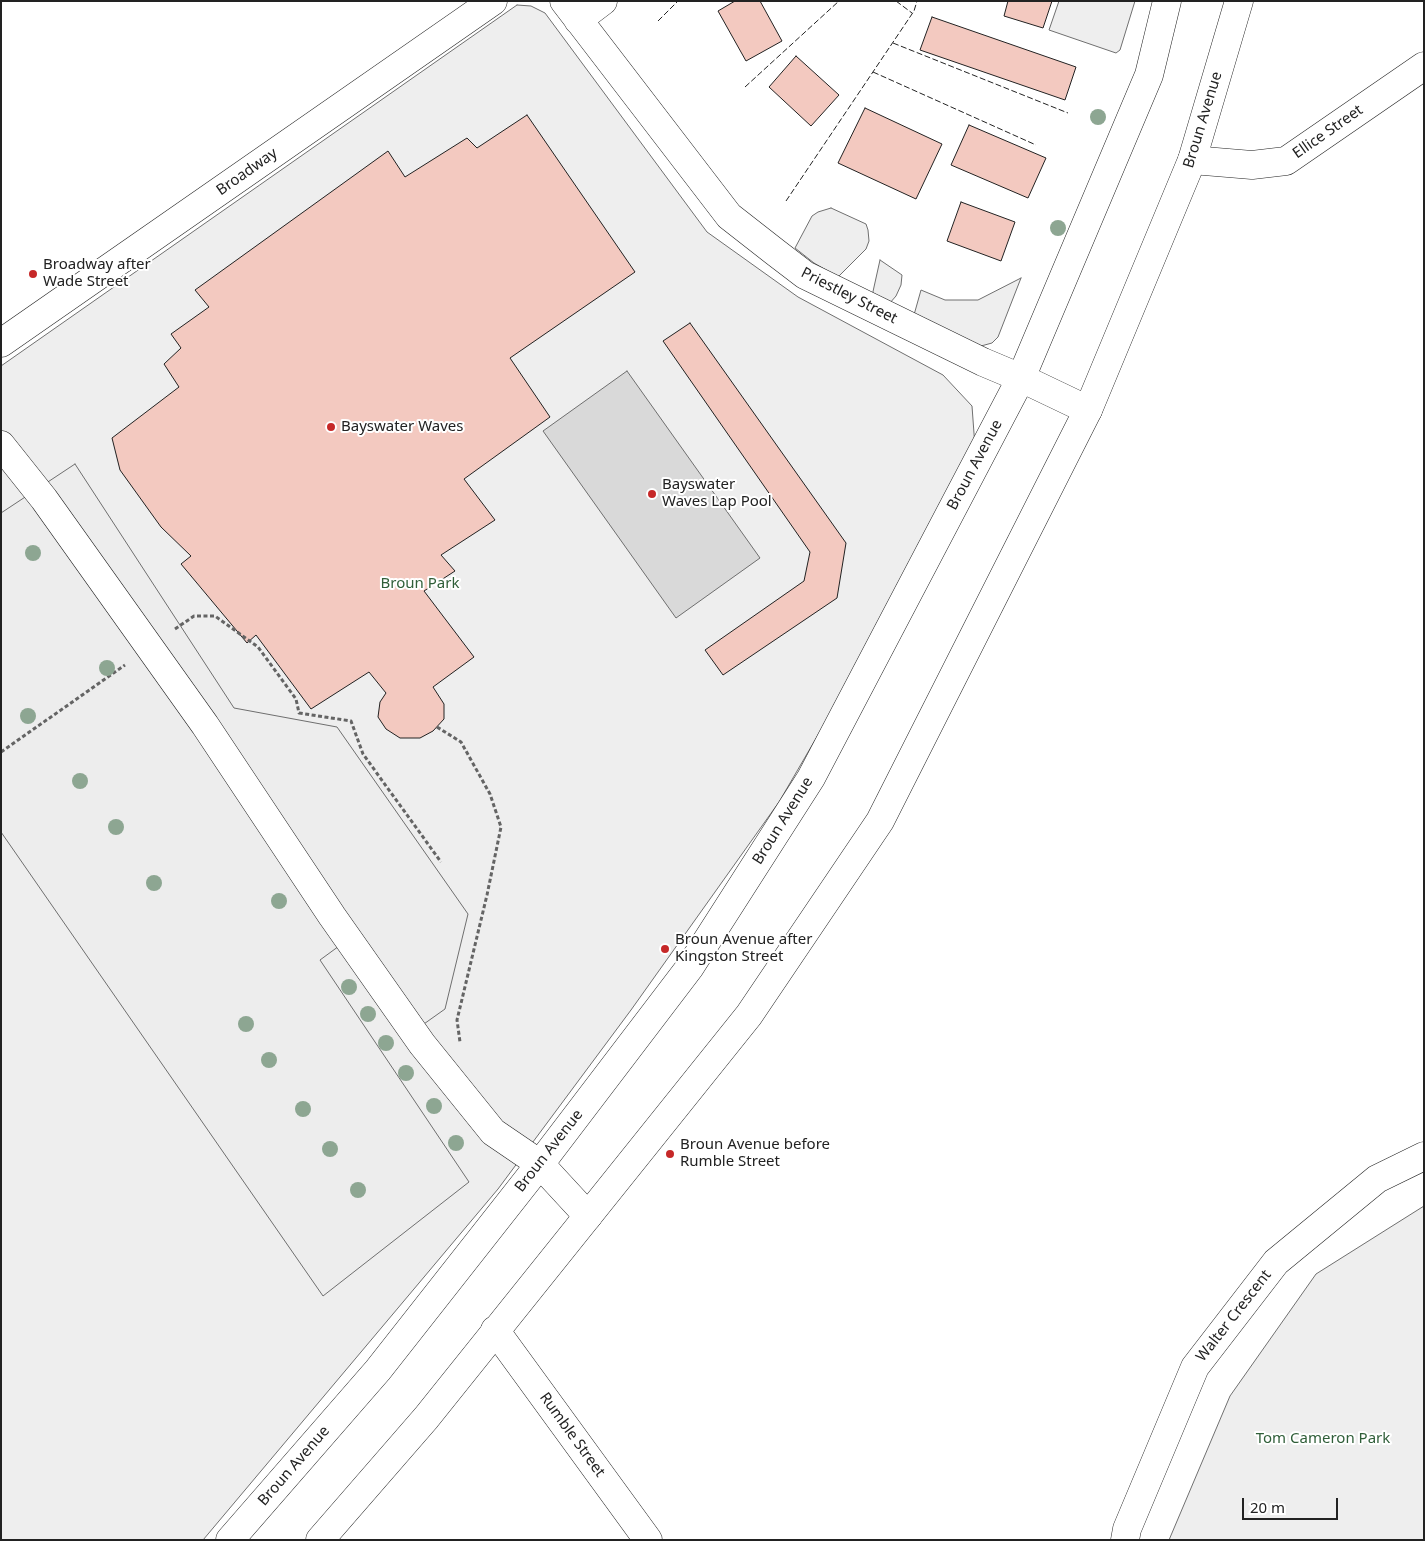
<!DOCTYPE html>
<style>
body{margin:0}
#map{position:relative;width:1425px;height:1541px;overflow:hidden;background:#fff;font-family:"Noto Sans",sans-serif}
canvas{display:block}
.frame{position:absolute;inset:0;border:2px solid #222;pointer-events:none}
.scale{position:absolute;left:1242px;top:1498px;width:96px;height:22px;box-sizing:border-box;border:2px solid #222;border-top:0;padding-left:6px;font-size:15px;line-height:18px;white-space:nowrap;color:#222;-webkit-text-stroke:4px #fff;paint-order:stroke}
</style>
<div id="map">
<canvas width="1425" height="1541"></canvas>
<div class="frame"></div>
<div class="scale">20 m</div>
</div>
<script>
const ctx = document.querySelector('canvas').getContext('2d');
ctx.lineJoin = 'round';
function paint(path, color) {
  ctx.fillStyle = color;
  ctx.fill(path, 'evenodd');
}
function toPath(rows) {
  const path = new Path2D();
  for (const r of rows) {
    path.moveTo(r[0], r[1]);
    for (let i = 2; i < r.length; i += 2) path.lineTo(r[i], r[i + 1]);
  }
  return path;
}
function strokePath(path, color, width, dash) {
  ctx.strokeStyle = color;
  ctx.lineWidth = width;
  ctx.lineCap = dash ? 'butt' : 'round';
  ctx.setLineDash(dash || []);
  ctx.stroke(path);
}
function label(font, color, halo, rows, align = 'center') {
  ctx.font = font + ' "Noto Sans",sans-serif';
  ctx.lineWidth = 4;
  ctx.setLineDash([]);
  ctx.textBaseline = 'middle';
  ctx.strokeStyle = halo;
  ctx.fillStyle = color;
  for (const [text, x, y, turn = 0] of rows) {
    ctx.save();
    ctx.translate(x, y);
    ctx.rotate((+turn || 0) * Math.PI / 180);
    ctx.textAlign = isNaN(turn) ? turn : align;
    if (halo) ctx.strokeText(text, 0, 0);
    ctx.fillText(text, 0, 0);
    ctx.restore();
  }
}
const green = toPath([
 [1059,1,1135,1,1120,50,1116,53,1049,30,1059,1],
 [517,5,531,6,545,13,707,232,798,297,943,375,972,406,975,447,907,582,779,802,631,1010,498,1189,203,1540,1,1540,1,366,517,5],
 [831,208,866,224,868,230,869,241,866,249,838,277,814,263,795,248,812,216,818,212,831,208],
 [880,260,902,275,901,285,896,296,889,304,872,296,880,260],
 [1021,278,998,337,992,343,981,346,912,322,921,290,945,300,978,300,1021,278],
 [1424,1206,1424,1540,1169,1540,1230,1396,1316,1274,1424,1206]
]);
paint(green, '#eee');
strokePath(green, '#6f6f6f', 1);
const parking = toPath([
 [75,464,234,708,337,727,468,914,445,1009,414,1031,350,938,320,960,469,1182,323,1296,1,832,1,513,75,464]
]);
paint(parking, '#ededed');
strokePath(parking, '#6f6f6f', 1);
const water = toPath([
 [627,371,760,558,676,618,543,431,627,371]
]);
paint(water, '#d9d9d9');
strokePath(water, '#6f6f6f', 1);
const building = toPath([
 [735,1,760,1,782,41,746,61,718,11,735,1],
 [1008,1,1052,1,1043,28,1004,16,1008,1],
 [932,17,1076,67,1065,100,920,50,932,17],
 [796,56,839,95,811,126,769,87,796,56],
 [865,108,942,144,916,199,838,163,865,108],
 [527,115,635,272,510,358,550,417,464,479,495,520,441,555,455,571,424,591,474,657,433,687,444,704,444,719,433,731,420,738,400,738,386,729,378,717,380,702,386,693,369,672,311,709,256,635,247,643,181,564,191,556,161,527,120,470,112,438,179,387,164,364,181,348,171,334,209,307,195,290,388,151,405,177,467,138,477,148,527,115],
 [969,125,1046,158,1028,198,951,165,969,125],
 [961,202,1015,222,1001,261,947,241,961,202],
 [690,323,846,543,837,598,723,675,705,650,804,581,810,552,663,341,690,323]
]);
paint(building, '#f3c9c0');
strokePath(building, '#222', 1);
const minor = toPath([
 [564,1,729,216,775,252,805,275,983,362,1021,378,1088,410],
 [578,20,603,1],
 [1192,160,1252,165,1286,161,1424,66],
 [1,343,493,1],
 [1,445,44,499,205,725,332,916,422,1044,493,1132,540,1164,588,1216],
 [495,1330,648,1540],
 [1125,1540,1127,1529,1195,1367,1276,1262,1377,1179,1424,1156]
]);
const major = toPath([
 [230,1540,378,1370,540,1164,690,967,811,778,1021,378,1149,75,1167,1],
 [320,1540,426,1418,749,1015,880,821,1088,410,1192,160,1239,1]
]);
strokePath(minor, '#222', 29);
strokePath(major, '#222', 29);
strokePath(toPath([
 [175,629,194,616,215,616,258,647,296,699,299,713,351,721,363,754,441,862],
 [437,727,461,742,490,794,501,827,487,895,457,1020,460,1042],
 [1,752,125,665]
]), '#646464', 3, [4, 2.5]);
strokePath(minor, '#fff', 28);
strokePath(major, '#fff', 28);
strokePath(toPath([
 [896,1,912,13],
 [658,21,678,1],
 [893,43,1068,113],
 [873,72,1036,145],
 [745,87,839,1],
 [786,201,914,11,917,1]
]), '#222', 1, [6, 2.5]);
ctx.fillStyle = '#8da692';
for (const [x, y] of [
 [1098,117],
 [1058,228],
 [33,553],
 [107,668],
 [28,716],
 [80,781],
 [116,827],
 [154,883],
 [279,901],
 [349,987],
 [368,1014],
 [246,1024],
 [386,1043],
 [269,1060],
 [406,1073],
 [434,1106],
 [303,1109],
 [456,1143],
 [330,1149],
 [358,1190]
]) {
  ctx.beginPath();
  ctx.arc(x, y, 8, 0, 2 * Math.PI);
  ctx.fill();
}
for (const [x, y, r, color] of [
 [33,274,5,"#c62828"],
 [331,427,5,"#c62828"],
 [652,494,5,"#c62828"],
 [665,949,5,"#c62828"],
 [670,1154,5,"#c62828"]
]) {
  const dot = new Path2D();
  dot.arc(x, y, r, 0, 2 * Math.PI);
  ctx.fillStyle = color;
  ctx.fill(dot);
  strokePath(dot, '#fff', 2);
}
label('15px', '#222', '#fff', [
 ["Broun Avenue",1203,120,-73],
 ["Ellice Street",1328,132,-35],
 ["Broadway",247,172,-35],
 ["Priestley Street",849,296,27],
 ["Broun Avenue",975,465,-62],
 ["Broun Avenue",783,821,-58],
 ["Broun Avenue",549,1151,-52],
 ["Walter Crescent",1234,1316,-52],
 ["Rumble Street",572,1435,54],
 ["Broun Avenue",294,1466,-49]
]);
label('15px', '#222', '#fff', [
 ["Broadway after",43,265],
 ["Wade Street",43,282],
 ["Bayswater Waves",341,427],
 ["Bayswater",662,485],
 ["Waves Lap Pool",662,502],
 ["Broun Avenue after",675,940],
 ["Kingston Street",675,957],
 ["Broun Avenue before",680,1145],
 ["Rumble Street",680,1162]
], 'left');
label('15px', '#2f5e38', '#fff', [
 ["Broun Park",420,584],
 ["Tom Cameron Park",1323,1439]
]);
</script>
